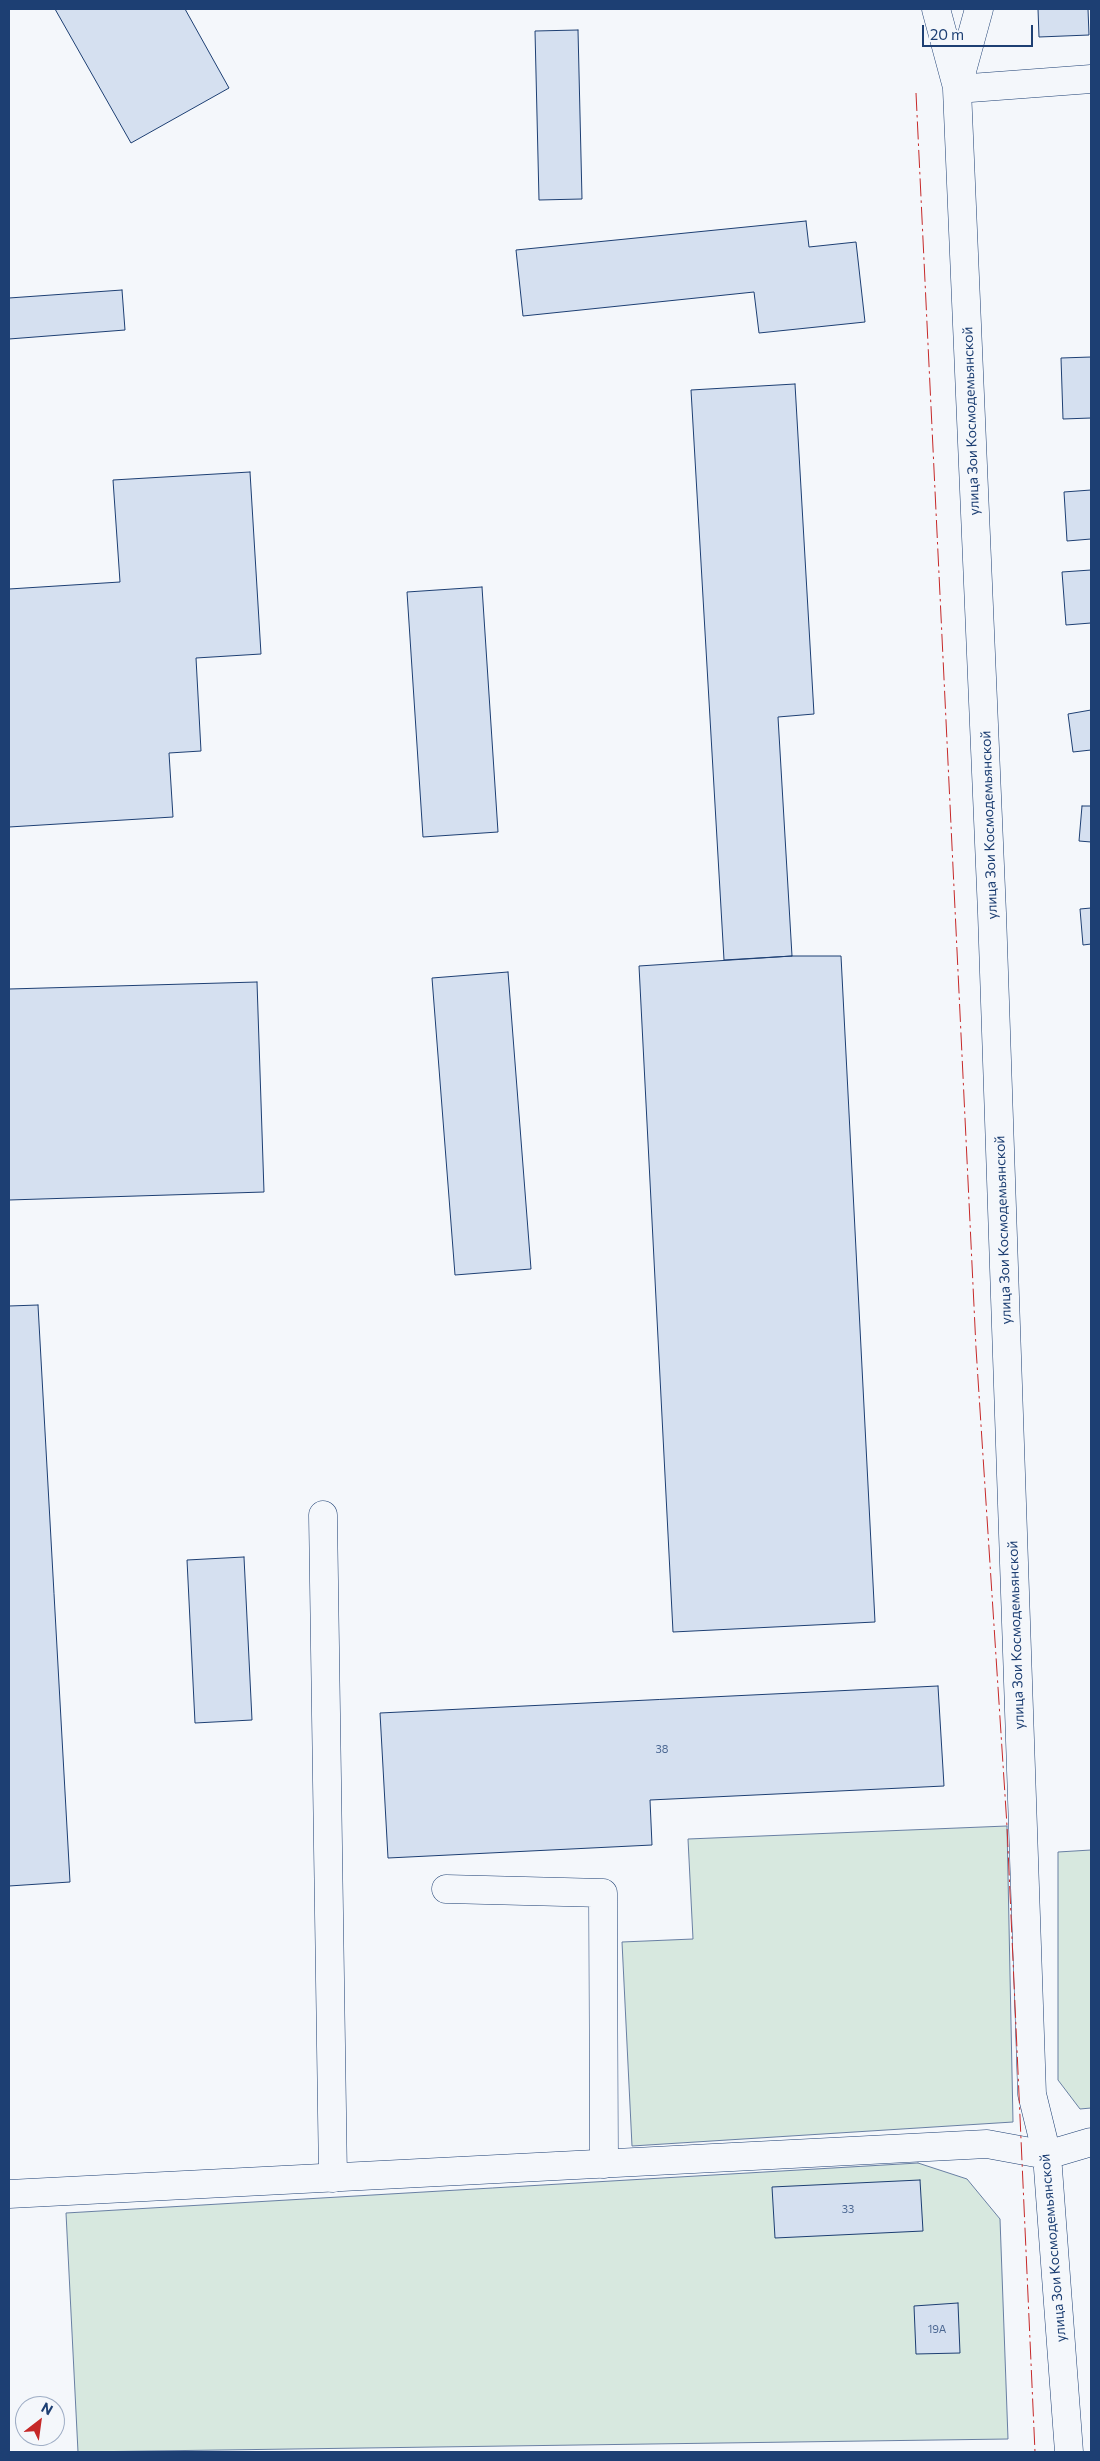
<!DOCTYPE html>
<meta charset="utf-8">
<style>
body{margin:0}
#map{position:relative;width:1100px;height:2461px;overflow:hidden;background:#f4f7fb;font-family:Commissioner,sans-serif}
canvas{display:block}
.frame{position:absolute;inset:0;border:10px solid #1d3f73;pointer-events:none}
.north{position:absolute;left:15px;top:2396px;width:50px;height:50px;box-sizing:border-box;background:#f4f7fb;border:1px solid #9eadc5;border-radius:50%;rotate:30deg;font-size:14px;font-weight:700;line-height:20px;text-align:center;color:#1d3f73}
.north::after{content:'';display:block;margin:auto;width:18px;height:22px;background:#c62828;clip-path:polygon(50% 0,100% 100%,50% 72%,0 100%)}
.scale{position:absolute;left:922px;top:25px;width:111px;height:22px;box-sizing:border-box;border:2px solid #1d3f73;border-top:0;padding-left:6px;font-size:15px;line-height:18px;white-space:nowrap;color:#1d3f73;-webkit-text-stroke:4px #f4f7fb;paint-order:stroke}
</style>
<div id="map">
<canvas width="1100" height="2461"></canvas>
<div class="frame"></div>
<div class="north">N</div>
<div class="scale">20 m</div>
</div>
<script>
const ctx = document.querySelector('canvas').getContext('2d');
ctx.lineJoin = 'round';
function paint(path, color) {
  ctx.fillStyle = color;
  ctx.fill(path, 'evenodd');
}
function toPath(rows) {
  const path = new Path2D();
  for (const r of rows) {
    path.moveTo(r[0], r[1]);
    for (let i = 2; i < r.length; i += 2) path.lineTo(r[i], r[i + 1]);
  }
  return path;
}
function strokePath(path, color, width, dash) {
  ctx.strokeStyle = color;
  ctx.lineWidth = width;
  ctx.lineCap = dash ? 'butt' : 'round';
  ctx.setLineDash(dash || []);
  ctx.stroke(path);
}
function label(font, color, halo, rows, align = 'center') {
  ctx.font = font + ' Commissioner,sans-serif';
  ctx.lineWidth = 4;
  ctx.setLineDash([]);
  ctx.textBaseline = 'middle';
  ctx.strokeStyle = halo;
  ctx.fillStyle = color;
  for (const [text, x, y, turn = 0] of rows) {
    ctx.save();
    ctx.translate(x, y);
    ctx.rotate((+turn || 0) * Math.PI / 180);
    ctx.textAlign = isNaN(turn) ? turn : align;
    if (halo) ctx.strokeText(text, 0, 0);
    ctx.fillText(text, 0, 0);
    ctx.restore();
  }
}
const green = toPath([
 [1007,1826,1013,2122,632,2146,622,1942,693,1939,688,1839,1007,1826],
 [1091,1850,1091,2108,1080,2109,1058,2080,1058,1852,1091,1850],
 [918,2163,967,2179,1000,2219,1008,2439,78,2452,66,2213,918,2163]
]);
paint(green, '#d7e8df');
strokePath(green, '#687fa3', 1);
const building = toPath([
 [55,9,185,9,229,88,131,143,55,9],
 [1038,9,1088,9,1089,35,1039,37,1038,9],
 [578,30,582,199,539,200,535,31,578,30],
 [806,221,809,247,856,242,865,322,759,333,754,292,523,316,516,250,806,221],
 [122,290,125,330,9,339,9,298,122,290],
 [1091,357,1091,418,1063,419,1061,358,1091,357],
 [795,384,814,714,778,717,792,956,724,960,691,390,795,384],
 [250,472,261,654,196,658,201,751,169,753,173,817,9,827,9,589,120,582,113,480,250,472],
 [1091,490,1091,539,1067,541,1064,492,1091,490],
 [1091,570,1091,623,1066,625,1062,572,1091,570],
 [482,587,498,832,423,837,407,592,482,587],
 [1091,710,1091,750,1073,752,1068,714,1091,710],
 [1082,806,1091,806,1091,842,1079,841,1082,806],
 [1091,908,1091,944,1083,945,1080,909,1091,908],
 [792,956,841,956,875,1622,673,1632,639,966,792,956],
 [508,972,531,1269,455,1275,432,978,508,972],
 [257,982,264,1192,9,1200,9,989,257,982],
 [38,1305,70,1882,9,1886,9,1306,38,1305],
 [244,1557,252,1720,195,1723,187,1560,244,1557],
 [938,1686,944,1786,650,1800,652,1845,388,1858,380,1713,938,1686],
 [920,2180,923,2231,775,2238,772,2187,920,2180],
 [958,2303,960,2353,916,2354,914,2306,958,2303]
]);
paint(building, '#d5e0f0');
strokePath(building, '#1d3f73', 1);
const minor = toPath([
 [936,9,957,87],
 [979,9,957,89,992,913,1032,2094,1047,2155],
 [957,89,1091,79],
 [323,1515,333,2178],
 [446,1889,603,1893,604,2164]
]);
const major = toPath([
 [1047,2155,1069,2452],
 [9,2194,987,2144,1047,2155,1091,2142]
]);
strokePath(minor, '#1d3f73', 29);
strokePath(major, '#1d3f73', 29);
strokePath(minor, '#f4f7fb', 28);
strokePath(major, '#f4f7fb', 28);
strokePath(toPath([
 [916,93,976,1348,1007,1826,1035,2452]
]), '#c62828', 1, [18, 4, 2.5, 4]);
label('11px', '#4b6792', null, [
 ["38",662,1749],
 ["33",848,2209],
 ["19А",937,2329]
]);
label('14px', '#1d3f73', '#f4f7fb', [
 ["улица Зои Космодемьянской",971,421,-92],
 ["улица Зои Космодемьянской",989,825,-92],
 ["улица Зои Космодемьянской",1003,1230,-92],
 ["улица Зои Космодемьянской",1016,1635,-92],
 ["улица Зои Космодемьянской",1053,2248,-95]
]);
</script>
